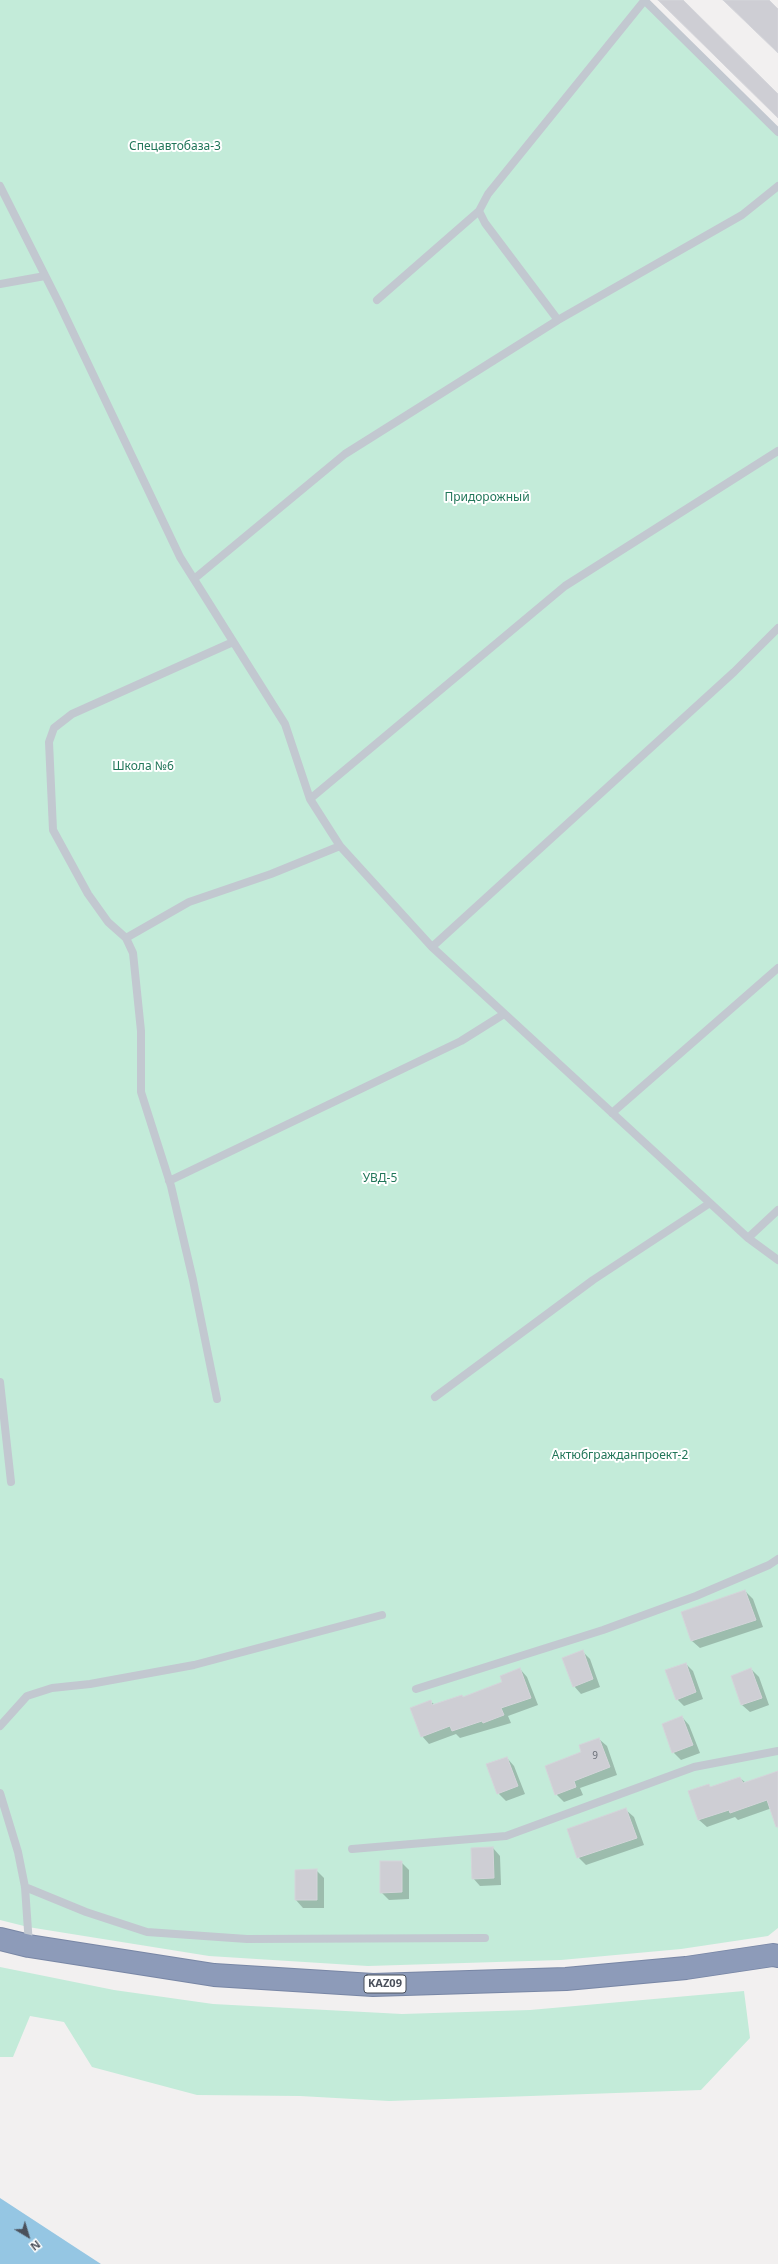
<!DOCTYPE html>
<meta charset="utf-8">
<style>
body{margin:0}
#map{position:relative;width:778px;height:2264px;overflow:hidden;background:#f2f0f0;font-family:"Noto Sans",sans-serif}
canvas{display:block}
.north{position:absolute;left:8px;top:2216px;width:40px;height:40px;-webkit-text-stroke:3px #fff;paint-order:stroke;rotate:142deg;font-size:11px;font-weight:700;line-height:16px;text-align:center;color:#4a505b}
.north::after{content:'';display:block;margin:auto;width:14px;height:18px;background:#4a505b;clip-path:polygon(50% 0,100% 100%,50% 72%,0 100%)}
</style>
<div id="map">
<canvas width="778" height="2264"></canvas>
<div class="north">N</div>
</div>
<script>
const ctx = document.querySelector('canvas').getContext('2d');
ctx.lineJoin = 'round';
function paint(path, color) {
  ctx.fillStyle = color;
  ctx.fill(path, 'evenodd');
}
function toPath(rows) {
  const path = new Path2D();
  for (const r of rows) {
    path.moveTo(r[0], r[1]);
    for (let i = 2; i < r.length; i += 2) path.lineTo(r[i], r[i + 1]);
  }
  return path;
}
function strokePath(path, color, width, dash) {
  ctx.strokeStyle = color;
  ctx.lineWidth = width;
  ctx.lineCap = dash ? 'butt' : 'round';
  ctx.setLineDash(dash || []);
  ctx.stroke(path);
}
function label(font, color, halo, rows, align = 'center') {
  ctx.font = font + ' "Noto Sans",sans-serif';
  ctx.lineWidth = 4;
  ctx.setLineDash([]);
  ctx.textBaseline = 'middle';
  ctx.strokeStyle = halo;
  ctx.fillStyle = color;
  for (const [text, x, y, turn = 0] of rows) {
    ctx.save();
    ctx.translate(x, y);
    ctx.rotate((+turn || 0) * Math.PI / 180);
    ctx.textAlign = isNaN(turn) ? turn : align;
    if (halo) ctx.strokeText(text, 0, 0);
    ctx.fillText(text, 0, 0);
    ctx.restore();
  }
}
paint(toPath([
 [0,0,644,0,778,132,778,1928,768,1936,681,1949,561,1960,368,1966,209,1956,28,1927,0,1920],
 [0,1967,114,1990,213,2004,402,2014,530,2010,744,1991,750,2038,701,2090,389,2101,300,2096,197,2095,92,2067,64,2022,30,2016,13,2057,0,2057]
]), '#c3ebd9');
paint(toPath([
 [0,2198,81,2251,101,2264,0,2264]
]), '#95c6e3');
paint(toPath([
 [745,1591,753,1599,763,1627,700,1648,692,1641,682,1612],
 [582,1651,590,1659,600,1687,581,1694,574,1686],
 [686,1664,693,1671,703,1699,684,1706,677,1699],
 [520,1669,527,1677,538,1705,508,1716,511,1723,460,1738,456,1734,429,1744,422,1736,430,1701,435,1705,463,1698,503,1683],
 [751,1669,759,1677,769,1705,750,1712,742,1705,732,1676],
 [682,1717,689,1725,700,1753,681,1760,673,1752],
 [599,1739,607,1746,617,1775,580,1788,583,1795,564,1802,556,1794,583,1753],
 [507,1758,514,1766,525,1794,506,1801,498,1793],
 [778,1772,778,1814,772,1808,738,1820,735,1817,707,1827,699,1820,689,1791,708,1785,711,1788,740,1778,746,1783],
 [626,1810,634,1817,644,1845,586,1865,578,1857],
 [493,1848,500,1856,501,1885,480,1886,473,1878],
 [401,1862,409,1870,409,1899,389,1900,381,1892],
 [296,1870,316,1870,324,1878,324,1908,303,1908,296,1900]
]), '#0003');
const building = toPath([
 [658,0,683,0,778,94,778,118,658,0],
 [723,0,769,0,778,9,778,53,723,0],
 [745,1590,756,1620,691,1641,681,1612,745,1590],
 [583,1650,593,1679,573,1687,562,1658,583,1650],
 [686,1663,696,1692,676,1700,665,1670,686,1663],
 [520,1668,531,1698,501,1708,504,1715,483,1723,482,1721,452,1731,450,1726,421,1737,410,1708,431,1700,432,1705,462,1695,463,1697,502,1682,500,1676,520,1668],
 [751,1668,762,1698,741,1705,731,1676,751,1668],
 [682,1716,693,1745,672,1753,662,1724,682,1716],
 [599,1738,610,1767,574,1781,576,1787,555,1795,545,1766,581,1752,579,1745,599,1738],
 [507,1757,518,1786,497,1794,486,1764,507,1757],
 [778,1771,778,1827,776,1827,767,1800,730,1813,729,1810,698,1820,688,1791,709,1784,710,1787,740,1777,743,1783,778,1771],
 [626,1808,637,1838,577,1858,567,1829,626,1808],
 [493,1847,494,1878,472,1879,471,1848,493,1847],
 [380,1861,402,1861,402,1892,380,1893,380,1861],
 [317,1869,317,1900,295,1900,295,1870,317,1869]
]);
paint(building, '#ceced4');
strokePath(building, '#d4d5da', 1);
const highway = toPath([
 [0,1939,29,1946,214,1975,373,1985,566,1979,686,1968,773,1955,778,1956]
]);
strokePath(highway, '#7886a5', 24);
strokePath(toPath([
 [644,0,778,132],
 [0,186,59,303,180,557,285,724,310,799,340,846,432,947,748,1238,778,1260],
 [0,284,45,276],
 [377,300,479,211],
 [558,320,485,223,479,211,488,194,644,1],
 [194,579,345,454,558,320,742,215,778,186],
 [310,799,565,586,778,451],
 [126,938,189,902,271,874,340,846],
 [432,947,734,672,778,628],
 [612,1113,778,968],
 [169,1181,461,1041,504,1014],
 [748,1238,778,1210],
 [0,1382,11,1482],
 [435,1397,593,1280,710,1203],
 [217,1399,193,1280,171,1186,141,1092,141,1031,133,953,126,938,108,922,88,894,53,830,49,742,54,728,72,714,233,642],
 [416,1689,603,1630,696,1596,769,1565,778,1559],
 [0,1726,27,1696,52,1688,90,1684,194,1665,382,1615],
 [0,1793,18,1852,25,1887,29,1945],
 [352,1849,506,1836,694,1767,778,1751],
 [25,1887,86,1912,147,1932,247,1939,485,1938]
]), '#c2c8d0', 8);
strokePath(highway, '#8d9bb9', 22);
label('10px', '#6b7079', null, [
 ["9",595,1756]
]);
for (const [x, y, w] of [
 [385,1984,42]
]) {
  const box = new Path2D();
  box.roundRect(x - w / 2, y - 9, w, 18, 3);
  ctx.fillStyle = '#fff';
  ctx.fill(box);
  strokePath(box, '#4a505b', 1);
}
label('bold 11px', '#4a505b', null, [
 ["KAZ09",385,1984]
]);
label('12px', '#217659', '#fff', [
 ["Спецавтобаза-3",175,147],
 ["Придорожный",487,498],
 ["Школа №6",143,767],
 ["УВД-5",380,1179],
 ["Актюбгражданпроект-2",620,1456]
]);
</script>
